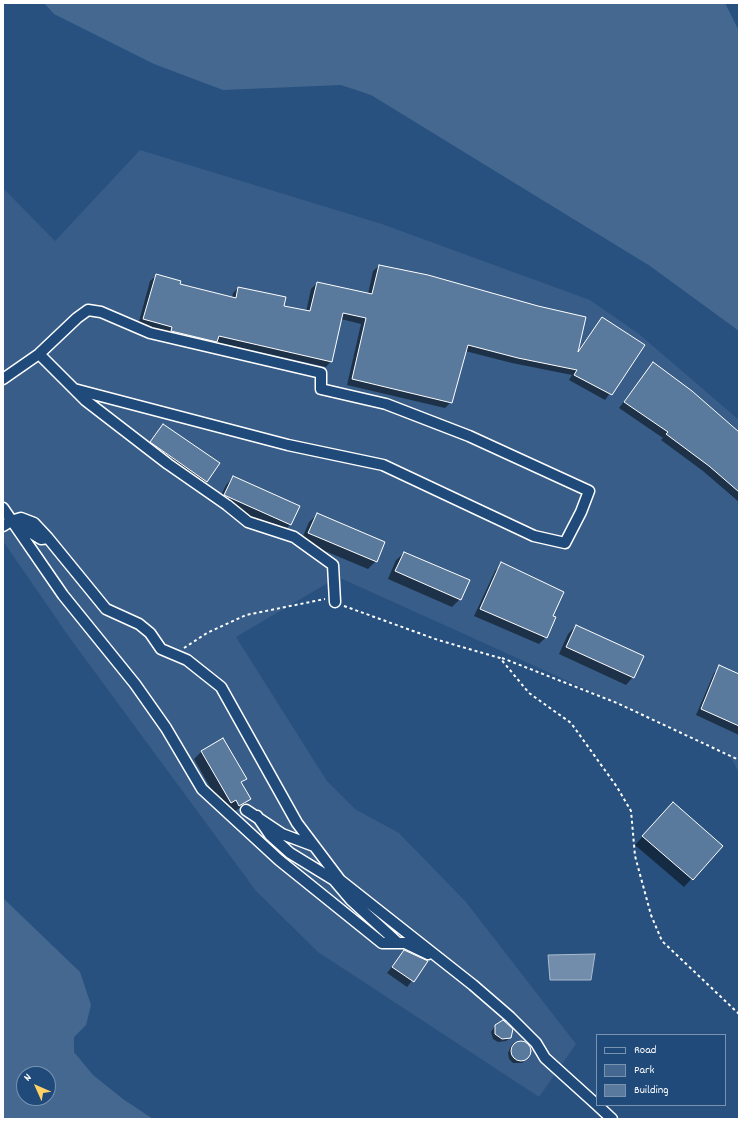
<!DOCTYPE html>
<style>
body{margin:0}
#map{position:relative;width:742px;height:1122px;overflow:hidden;background:#28517f;font-family:Dekko,sans-serif}
canvas{display:block}
.frame{position:absolute;inset:0;border:4px solid #fff;pointer-events:none}
.legend{position:absolute;left:596px;top:1034px;width:130px;height:72px;box-sizing:border-box;background:#1f4a7a;border:1px solid #7992af;margin:0;padding:5px 7px;list-style:none;font-size:12px;color:#fff}
.legend li{display:flex;align-items:center;gap:8px;height:20px}
.legend b{width:20px;border:1px solid #7992af}
.north{position:absolute;left:16px;top:1066px;width:40px;height:40px;box-sizing:border-box;background:#1f4a7a;border:1px solid #7992af;border-radius:50%;rotate:315deg;font-size:11px;font-weight:700;line-height:16px;text-align:center;color:#fff}
.north::after{content:'';display:block;margin:auto;width:14px;height:18px;background:#ffd166;clip-path:polygon(50% 0,100% 100%,50% 72%,0 100%)}
</style>
<div id="map">
<canvas width="742" height="1122"></canvas>
<div class="frame"></div>
<ul class="legend">
<li><b style="height:5px;background:#1f4a7a"></b>Road</li>
<li><b style="height:11px;background:#446890"></b>Park</li>
<li><b style="height:11px;background:#5a7a9d"></b>Building</li>
</ul>
<div class="north">N</div>
</div>
<script>
const ctx = document.querySelector('canvas').getContext('2d');
ctx.lineJoin = 'round';
function paint(path, color) {
  ctx.fillStyle = color;
  ctx.fill(path, 'evenodd');
}
function toPath(rows) {
  const path = new Path2D();
  for (const r of rows) {
    if (r.length === 3) {
      path.moveTo(r[0] + r[2], r[1]);
      path.arc(r[0], r[1], r[2], 0, 2 * Math.PI);
      continue;
    }
    path.moveTo(r[0], r[1]);
    for (let i = 2; i < r.length; i += 2) path.lineTo(r[i], r[i + 1]);
  }
  return path;
}
function strokePath(path, color, width, dash) {
  ctx.strokeStyle = color;
  ctx.lineWidth = width;
  ctx.lineCap = dash ? 'butt' : 'round';
  ctx.setLineDash(dash || []);
  ctx.stroke(path);
}
paint(toPath([
 [140,150,382,224,590,300,639,334,739,420,739,773,729,754,338,577,236,637,327,781,355,809,399,833,466,902,576,1044,539,1097,318,952,256,891,69,637,3,541,3,188,55,241]
]), '#375d88');
paint(toPath([
 [44,3,725,3,739,31,739,331,650,266,371,95,341,85,223,90,154,64,54,14],
 [3,898,80,972,91,1005,86,1025,74,1037,74,1052,93,1075,123,1099,153,1119,3,1119],
 [24,1074,48,1074,48,1098,24,1098]
]), '#446890');
const water = toPath([
 [595,954,591,980,550,980,548,955,595,954]
]);
paint(water, '#718dab');
strokePath(water, '#aabbcd', 1);
paint(toPath([
 [379,266,577,352,602,318,644,346,605,400,569,380,572,375,512,363,465,351,451,402,445,408,347,385,361,324,341,319,331,361,326,367,216,342,210,347,138,325,150,281,156,276,179,285,232,298,233,293,238,288,283,306,306,312,311,289,317,283,368,294,373,271],
 [653,363,739,433,739,502,703,471,661,440,663,438,619,408],
 [164,425,206,482,199,489,143,450],
 [233,477,291,524,283,532,217,503,226,485],
 [317,515,376,561,368,569,301,541,309,522],
 [404,553,460,599,452,607,388,579,396,560],
 [502,564,552,616,546,637,539,644,474,616,495,571],
 [576,626,633,677,626,685,559,654,568,634],
 [720,667,739,675,739,735,696,715,714,673],
 [223,739,246,779,240,784,249,799,242,807,231,813,223,810,194,759,201,752],
 [673,803,722,846,684,887,635,845],
 [404,951,427,962,407,987,387,973],
 [502,1021,510,1038,506,1041,498,1042,493,1039,491,1032,497,1023],
 [524,1042,529,1047,530,1054,522,1063,513,1063,509,1059,508,1053,511,1046,514,1043]
]), '#0007');
const building = toPath([
 [379,265,428,275,538,306,586,317,578,352,602,317,645,345,612,395,574,375,577,370,518,358,468,345,452,403,352,379,366,318,343,313,332,362,219,336,217,342,171,331,172,327,143,319,156,274,181,281,180,284,236,298,238,287,286,297,284,306,310,311,317,282,372,294,379,265],
 [653,362,692,391,739,432,739,492,709,466,666,434,668,432,624,402,653,362],
 [163,424,220,463,207,482,150,442,163,424],
 [233,476,300,506,291,525,224,495,233,476],
 [317,513,385,542,377,562,308,533,317,513],
 [404,552,470,580,461,600,395,571,404,552],
 [501,562,564,592,553,616,556,617,547,638,480,609,501,562],
 [576,625,644,656,634,678,566,647,576,625],
 [719,665,739,674,739,726,701,709,719,665],
 [223,738,247,779,241,782,251,799,239,806,236,800,231,803,201,751,223,738],
 [673,802,723,846,693,880,642,836,673,802],
 [404,950,428,961,414,982,392,967,404,950],
 [503,1020,513,1029,511,1038,502,1039,495,1034,495,1025,503,1020],
 [521,1051,10]
]);
paint(building, '#5a7a9d');
strokePath(building, '#fff', 1);
const street = toPath([
 [39,354,85,400,168,464,227,505,248,522,294,537,333,565,335,602],
 [3,379,39,354,77,318,88,310,101,312,150,333,321,373,321,389,386,404,469,436,589,491,581,512,565,543,534,536,383,465,288,445,74,389],
 [3,508,63,595,135,684,166,728,202,789,279,860,382,943,405,943,428,954],
 [18,525,41,539,48,538],
 [3,526,11,521,21,518,34,523,48,538,106,609,139,624,150,633,161,649,187,660,221,687,297,823,340,880,473,985,510,1017,536,1043,545,1058,597,1105],
 [246,810,282,834,314,846],
 [257,816,270,835,290,853,334,880,351,900,398,943],
 [597,1105,612,1119]
]);
strokePath(street, '#fff', 13);
strokePath(toPath([
 [344,606,438,640,500,658,529,693,571,723,617,787,631,811,635,856,651,915,662,941,739,1014],
 [184,648,207,633,246,615,325,599],
 [502,658,617,703,739,760]
]), '#fff', 2, [3, 3]);
strokePath(street, '#1f4a7a', 10);
</script>
